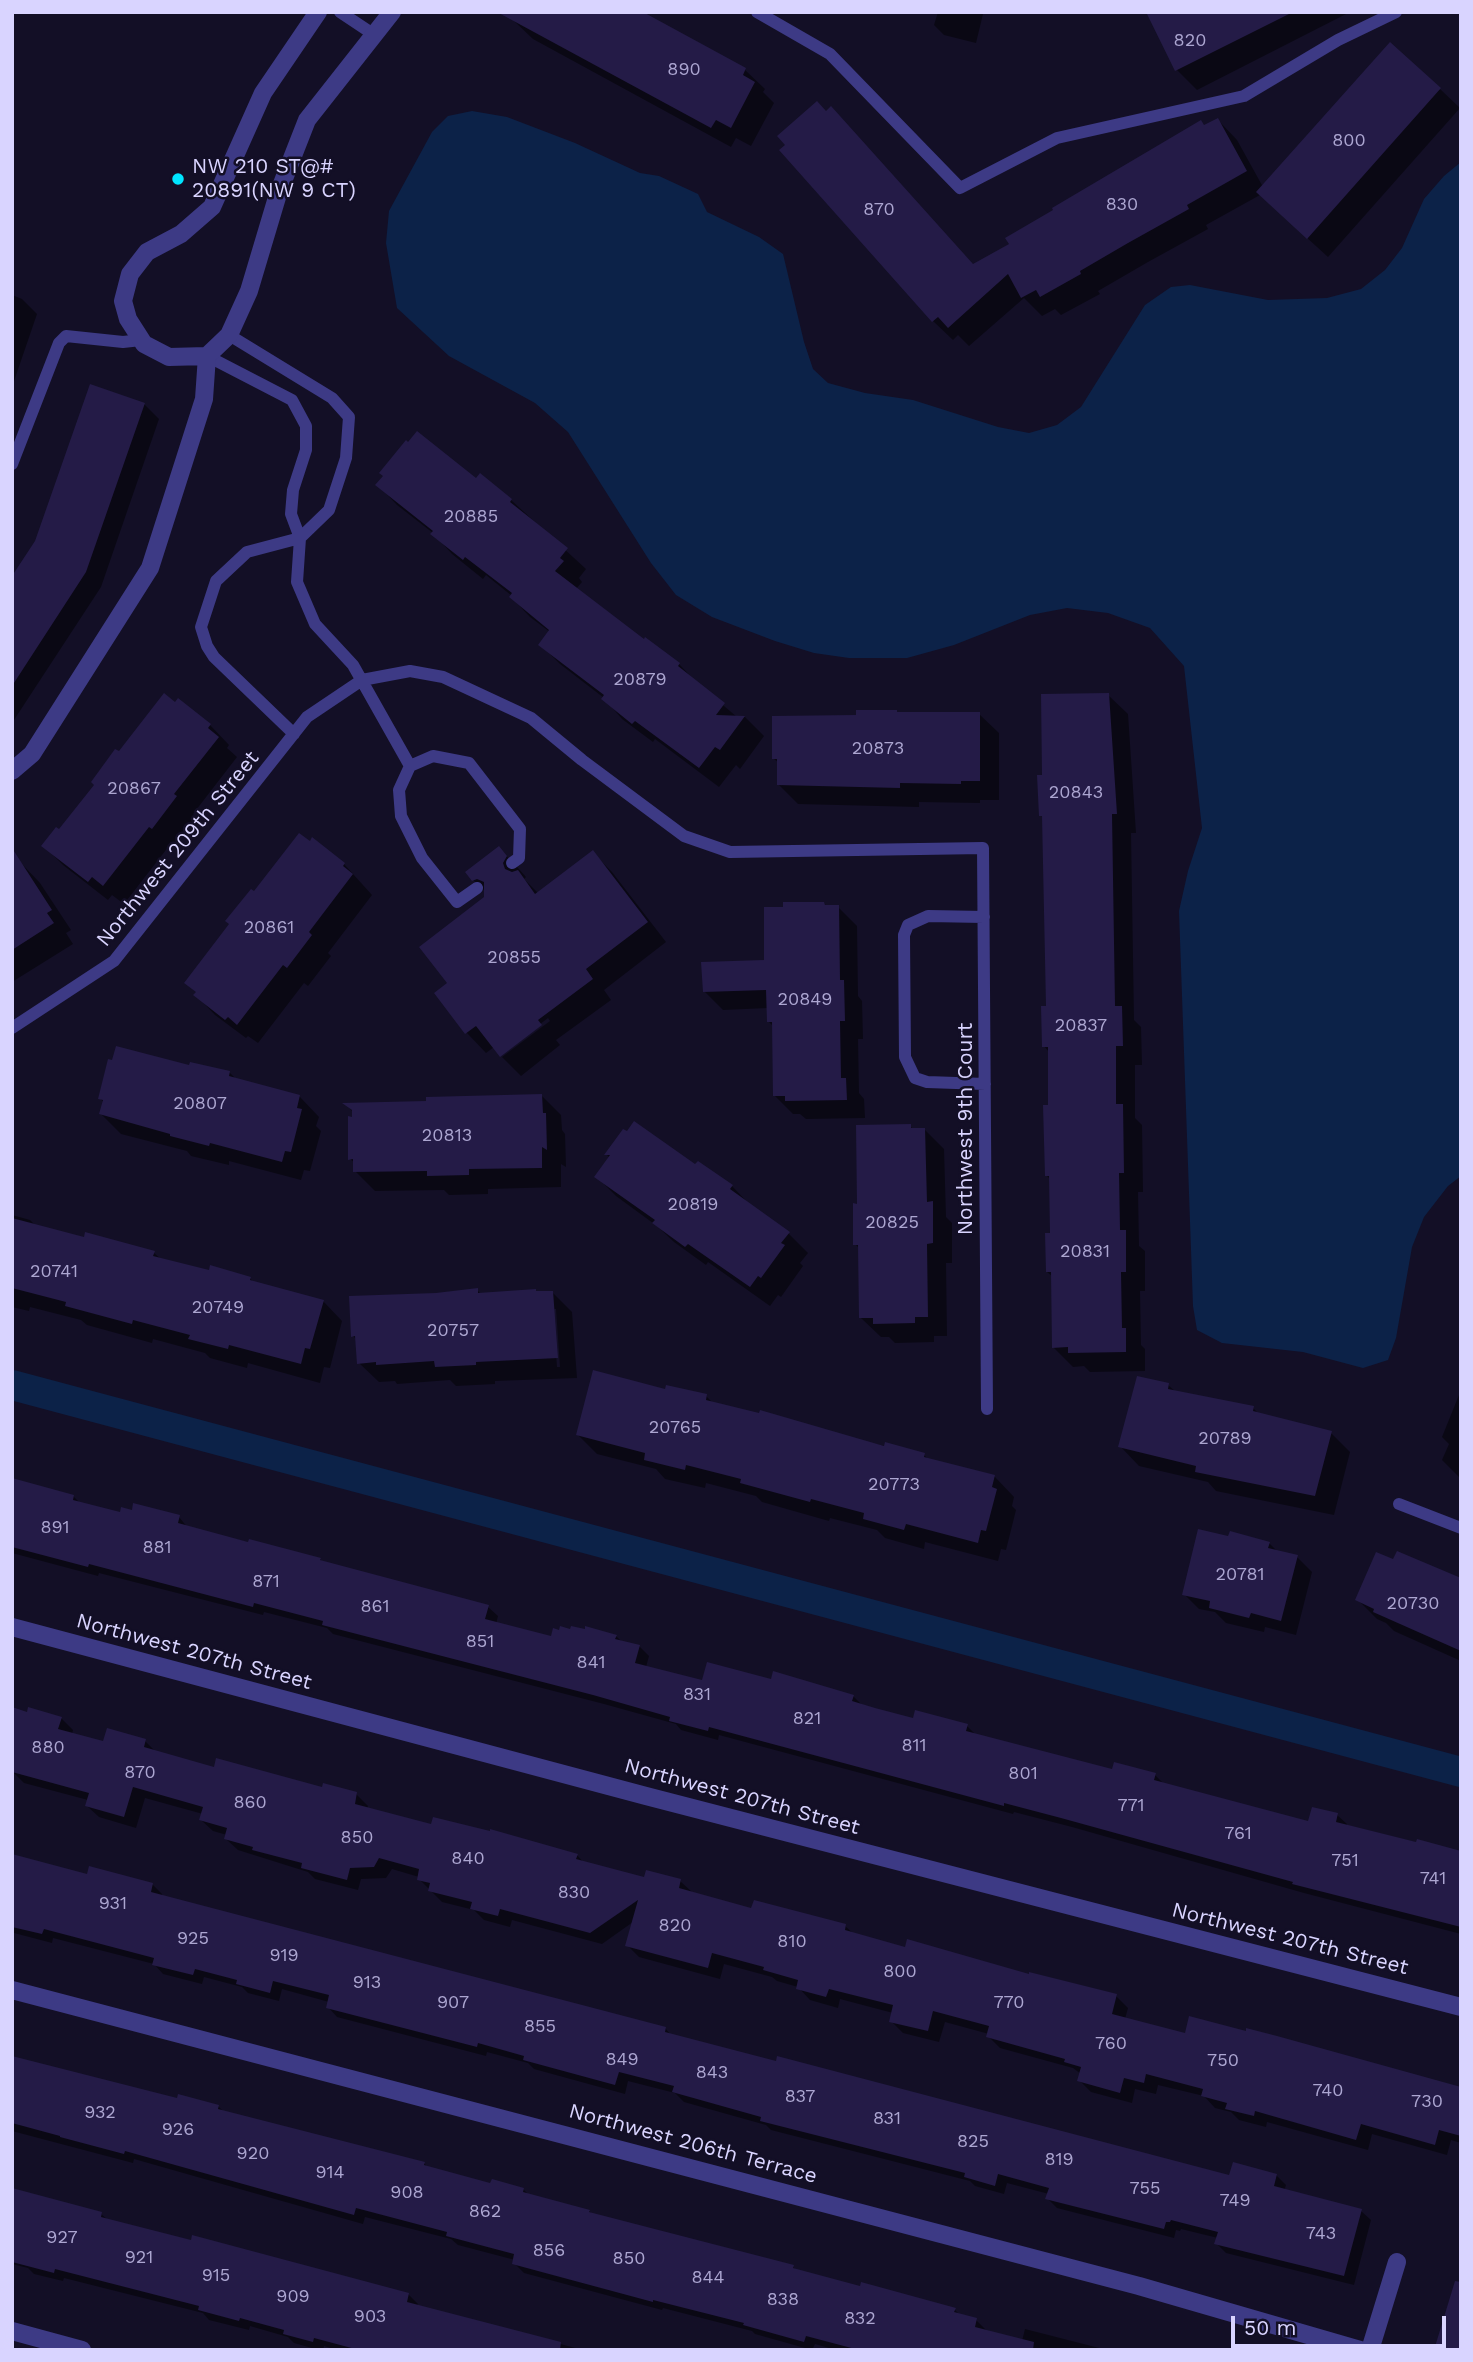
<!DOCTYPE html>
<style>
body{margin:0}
#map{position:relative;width:1473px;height:2362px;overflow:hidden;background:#130f26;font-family:"Work Sans",sans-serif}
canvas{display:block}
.frame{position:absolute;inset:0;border:14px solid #d9d4ff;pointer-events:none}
.scale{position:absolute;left:1231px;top:2316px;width:215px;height:32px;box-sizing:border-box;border:4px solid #d9d4ff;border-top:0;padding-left:9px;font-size:21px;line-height:24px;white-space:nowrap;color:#d9d4ff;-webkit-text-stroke:5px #130f26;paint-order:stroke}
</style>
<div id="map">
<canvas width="1473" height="2362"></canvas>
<div class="frame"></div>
<div class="scale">50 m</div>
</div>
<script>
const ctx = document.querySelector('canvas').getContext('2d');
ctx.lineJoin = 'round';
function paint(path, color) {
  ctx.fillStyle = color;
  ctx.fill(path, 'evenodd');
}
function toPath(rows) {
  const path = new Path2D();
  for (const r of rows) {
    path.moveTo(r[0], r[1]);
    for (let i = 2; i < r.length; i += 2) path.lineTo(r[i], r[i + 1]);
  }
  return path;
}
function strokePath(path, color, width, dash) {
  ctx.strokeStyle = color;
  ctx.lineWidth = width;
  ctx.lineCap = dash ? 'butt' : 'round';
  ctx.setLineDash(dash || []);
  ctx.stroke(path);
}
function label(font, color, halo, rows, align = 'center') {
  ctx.font = font + ' "Work Sans",sans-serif';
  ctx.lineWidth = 5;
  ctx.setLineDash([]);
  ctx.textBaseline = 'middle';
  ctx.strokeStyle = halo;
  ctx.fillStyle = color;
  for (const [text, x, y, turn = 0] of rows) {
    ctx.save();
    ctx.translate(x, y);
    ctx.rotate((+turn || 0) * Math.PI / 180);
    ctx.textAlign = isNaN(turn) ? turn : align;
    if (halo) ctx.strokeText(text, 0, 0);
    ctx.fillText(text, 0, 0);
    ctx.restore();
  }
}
paint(toPath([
 [472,111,507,117,575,143,640,173,659,176,698,194,707,212,759,237,783,254,804,342,813,369,828,383,865,393,913,400,998,427,1029,433,1057,425,1081,407,1145,305,1171,287,1190,285,1268,300,1327,298,1361,289,1385,270,1402,248,1424,199,1444,176,1461,162,1461,1176,1448,1186,1424,1217,1412,1247,1396,1338,1388,1360,1363,1368,1303,1352,1222,1343,1197,1330,1193,1306,1179,911,1188,871,1202,828,1184,666,1150,628,1108,613,1067,608,1030,615,954,645,907,658,849,658,814,653,775,641,712,617,676,595,651,563,568,432,535,403,449,356,397,308,386,243,389,211,432,132,448,116]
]), '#0c2248');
paint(toPath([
 [938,12,981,12,983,14,976,43,944,35,934,25],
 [1148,12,1350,12,1197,90,1177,70],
 [513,20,745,70,765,89,763,92,774,103,751,146,736,138,731,147,533,39],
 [1440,89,1460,108,1328,257,1260,195,1206,225,1208,229,1148,262,1098,291,1100,294,1061,315,1055,309,1042,316,1024,298,969,346,958,335,953,340,933,321,974,265,1218,120,1237,140,1263,187],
 [12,295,22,299,37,314,12,387],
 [144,404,159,419,101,587,12,723,12,579],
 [480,476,511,500,586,569,579,578,582,582,576,589,644,641,679,664,698,684,737,717,745,717,764,736,740,769,736,765,719,787,655,739,653,742,622,719,604,698,560,664,541,645,550,632,530,617,511,597,512,596,486,575,483,579,452,554,433,533,397,505,378,485,477,481],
 [1108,695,1128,714,1136,833,1131,833,1134,1020,1141,1027,1142,1065,1135,1065,1135,1118,1142,1125,1143,1192,1138,1192,1139,1246,1145,1251,1145,1291,1140,1291,1141,1345,1145,1349,1145,1371,1090,1372,1084,1366,1073,1367,1053,1347,1053,1277,1047,1272,1052,1235,1051,1180,1046,1175,1050,1107,1049,1052,1044,1046,1048,1008,1043,818,1041,815,1043,776],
 [899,714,979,714,999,733,999,800,980,800,980,803,919,802,919,807,798,804,778,784,779,763,774,759],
 [210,725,229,745,227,748,237,757,193,814,196,817,172,848,169,846,124,904,112,895,108,900,63,865,44,846,59,832],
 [499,848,518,868,526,877,524,879,539,894,593,853,612,872,666,942,604,990,611,1000,556,1040,560,1045,521,1076,502,1057,550,1021,548,1018,501,1054,494,1047,486,1053,467,1033,436,993,449,983,486,898,486,892,473,880],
 [21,863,40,883,71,930,66,933,73,944,12,982,12,868],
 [344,864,372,895,328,953,331,956,308,986,304,983,258,1043,248,1036,246,1038,215,1015,196,995,255,894],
 [824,903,827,907,838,907,857,926,858,996,862,1001,863,1039,858,1039,859,1093,864,1099,865,1118,806,1119,800,1114,793,1114,774,1095,773,1026,768,1021,768,1008,723,1010,704,991,766,962],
 [190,1068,230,1073,237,1080,300,1097,319,1117,316,1126,321,1131,310,1171,304,1170,301,1180,229,1161,229,1165,191,1156,187,1151,121,1134,101,1114,104,1103,100,1098],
 [542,1096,561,1115,562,1130,565,1134,566,1167,561,1164,561,1187,488,1189,488,1194,449,1195,444,1190,375,1191,355,1171,355,1163,350,1159,353,1112,346,1104,428,1103],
 [910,1126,914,1130,925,1130,944,1149,946,1217,952,1223,952,1263,946,1263,947,1336,934,1336,934,1342,895,1343,889,1337,881,1337,861,1318,860,1249,855,1244,859,1206],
 [624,1131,732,1186,751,1206,788,1233,808,1253,800,1263,803,1266,781,1297,778,1295,770,1306,708,1262,706,1265,674,1242,657,1226,616,1196,597,1177,610,1158,607,1155],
 [12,1215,30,1220,37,1227,154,1253,161,1259,210,1272,250,1278,254,1283,323,1301,342,1321,330,1368,324,1367,320,1383,248,1363,247,1368,210,1358,205,1353,153,1339,152,1343,87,1325,81,1320,30,1307,29,1311,12,1307],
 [477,1290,482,1295,552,1292,572,1312,577,1378,495,1381,495,1384,456,1386,450,1380,397,1384,395,1381,379,1382,359,1363,357,1340,353,1336,436,1294],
 [553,1309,556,1309,560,1367,557,1367],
 [1168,1385,1176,1392,1253,1408,1260,1415,1331,1433,1350,1452,1334,1515,1216,1491,1208,1482,1139,1466,1120,1446],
 [1461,1390,1461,1479,1442,1460,1449,1444,1442,1437],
 [666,1391,706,1396,714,1404,832,1434,924,1455,929,1460,995,1477,1014,1497,1012,1506,1016,1510,1006,1550,1001,1549,998,1561,925,1542,924,1549,885,1538,877,1530,830,1518,829,1521,762,1502,756,1496,706,1483,705,1488,665,1479,656,1469,597,1454,578,1435],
 [12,1480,73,1496,81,1504,121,1514,179,1517,188,1528,320,1559,323,1563,488,1607,498,1616,496,1624,552,1638,616,1636,622,1642,639,1646,649,1656,646,1667,704,1682,772,1681,853,1696,862,1705,915,1720,967,1726,977,1736,1114,1771,1155,1775,1165,1785,1309,1824,1337,1815,1347,1824,1346,1827,1461,1852,1461,1934,1304,1893,1072,1827,1014,1812,1013,1814,719,1735,718,1740,681,1730,676,1724,604,1704,333,1634,327,1628,264,1612,263,1615,99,1573,98,1576,12,1553],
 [1230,1539,1269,1543,1278,1552,1297,1557,1312,1572,1296,1635,1265,1627,1264,1632,1226,1623,1215,1612,1199,1609,1184,1594],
 [1394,1562,1461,1579,1461,1661,1394,1631,1386,1623,1377,1619,1357,1599],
 [28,1714,61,1718,73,1730,72,1734,105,1743,145,1741,156,1752,215,1769,356,1794,368,1806,367,1809,433,1826,577,1855,584,1863,645,1879,680,1881,692,1892,753,1910,845,1926,855,1935,907,1949,1116,1996,1128,2008,1125,2019,1186,2035,1461,2089,1461,2143,1451,2140,1447,2155,1372,2134,1368,2150,1267,2122,1266,2127,1239,2120,1231,2112,1215,2108,1204,2096,1158,2085,1156,2094,1135,2089,1132,2103,1091,2092,1079,2080,1081,2074,1073,2068,1000,2048,988,2036,989,2034,945,2022,939,2042,903,2033,891,2021,893,2013,840,1999,838,2008,810,2000,798,1987,777,1981,772,1977,724,1964,720,1979,639,1957,627,1945,633,1922,602,1944,512,1920,510,1927,484,1920,474,1910,442,1902,419,1879,419,1877,392,1869,386,1878,361,1879,358,1890,315,1879,308,1872,238,1850,226,1839,227,1835,213,1831,201,1820,203,1814,145,1798,136,1828,99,1817,87,1806,88,1800,24,1783,12,1771],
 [12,1856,88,1876,153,1885,162,1894,162,1897,665,2028,672,2036,1231,2178,1276,2175,1286,2185,1284,2191,1361,2211,1371,2220,1354,2285,1226,2253,1216,2243,1218,2238,1181,2229,1180,2231,1176,2230,1174,2238,1057,2208,1047,2198,1049,2194,1007,2183,1004,2194,975,2186,970,2181,771,2130,766,2125,684,2102,675,2093,628,2081,625,2094,534,2069,528,2063,487,2052,486,2056,337,2017,328,2007,329,2002,282,1989,279,2001,248,1993,242,1987,204,1977,202,1984,163,1974,154,1964,53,1938,52,1943,14,1933,12,1931],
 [12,2058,178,2100,218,2106,224,2112,424,2163,429,2169,492,2185,523,2189,529,2195,589,2211,592,2214,793,2267,797,2271,955,2310,961,2316,976,2320,986,2330,1022,2341,1025,2329,1107,2350,836,2350,815,2344,812,2350,755,2334,752,2331,663,2308,662,2310,524,2273,514,2263,515,2260,458,2245,451,2239,365,2217,363,2224,134,2159,133,2163,12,2131],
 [12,2190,101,2214,108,2220,408,2294,418,2304,417,2306,583,2350,337,2350,324,2346,323,2350,319,2350,294,2343,288,2337,250,2326,249,2330,209,2320,203,2313,64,2278,63,2281,34,2274,28,2268,12,2264]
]), '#0007');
strokePath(toPath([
 [12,1385,1461,1772]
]), '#0c2248', 30);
paint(toPath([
 [497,12,643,12,746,68,743,75,755,82,731,128,716,120,711,128],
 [1146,12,1293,12,1175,71],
 [1390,42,1441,88,1307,239,1256,192],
 [817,101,826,111,831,106,973,264,1009,244,1005,238,1053,210,1052,208,1201,120,1204,125,1218,118,1247,171,1187,205,1189,209,1128,243,1080,271,1081,274,1040,297,1036,290,1021,298,1008,274,948,328,938,317,932,322,779,150,785,145,777,136],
 [90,384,145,403,86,572,12,686,12,576,35,541],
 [417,431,476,478,480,473,512,499,510,502,568,548,560,558,564,561,555,571,644,639,645,637,680,663,678,666,725,703,716,715,745,716,720,750,715,747,699,768,635,721,632,724,601,699,604,695,538,645,549,630,509,597,512,593,465,557,463,560,430,534,433,531,375,485,383,476,379,473,406,440,408,442],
 [164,693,175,702,178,698,211,724,208,728,219,737,174,794,177,796,152,829,149,827,103,886,92,877,88,882,41,846,56,827,59,829,94,785,91,782,115,749,119,751],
 [1109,693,1117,814,1112,814,1115,1006,1122,1006,1123,1046,1116,1046,1116,1104,1123,1104,1124,1173,1119,1173,1120,1230,1126,1230,1126,1272,1121,1272,1122,1328,1126,1328,1126,1352,1068,1353,1068,1347,1052,1348,1051,1272,1046,1272,1045,1233,1050,1233,1049,1176,1045,1176,1043,1105,1048,1105,1048,1047,1042,1047,1041,1006,1046,1006,1042,816,1039,816,1037,775,1042,775,1041,694],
 [856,710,897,710,897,712,980,712,980,781,961,781,961,784,900,783,900,788,777,785,777,759,772,759,772,716,856,715],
 [299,833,310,841,312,837,345,863,343,866,353,874,309,932,312,935,287,968,283,965,237,1025,228,1017,225,1020,193,995,196,992,184,983,229,924,225,921,251,889,254,891],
 [499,846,507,856,503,863,505,869,512,872,518,870,535,894,593,850,648,922,586,969,593,979,538,1020,542,1025,500,1057,476,1026,465,1034,434,993,447,983,419,947,484,897,484,882,477,879,472,881,465,872],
 [12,848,52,910,47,913,54,923,12,950],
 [783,902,824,902,825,905,839,905,840,980,844,980,845,1021,840,1021,841,1078,846,1078,847,1100,785,1101,785,1096,773,1096,772,1022,767,1022,766,990,703,992,701,962,764,960,764,907,783,907],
 [116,1046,189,1065,190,1062,230,1071,229,1076,300,1095,297,1108,302,1109,291,1152,285,1151,282,1162,210,1143,209,1146,170,1136,170,1134,99,1114,103,1100,98,1099,108,1059,112,1060],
 [542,1094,543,1113,546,1113,547,1150,542,1147,542,1168,469,1169,469,1175,427,1176,427,1171,353,1172,353,1159,348,1160,348,1116,352,1117,352,1110,342,1103,426,1101,426,1097],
 [634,1121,695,1164,698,1161,733,1185,730,1189,790,1232,781,1243,785,1245,761,1278,758,1276,750,1287,688,1244,685,1247,652,1223,655,1220,594,1177,610,1155,604,1155,623,1129,627,1131],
 [911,1124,911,1128,925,1128,927,1202,933,1201,933,1243,927,1244,928,1317,915,1317,915,1323,873,1324,873,1318,859,1318,858,1245,853,1245,853,1203,857,1204,856,1125],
 [12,1218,84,1237,85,1232,155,1251,153,1256,209,1270,210,1265,251,1277,250,1280,324,1300,310,1349,305,1348,301,1364,229,1345,228,1349,188,1339,190,1335,133,1320,132,1324,65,1306,66,1302,12,1288],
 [478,1288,478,1293,536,1289,536,1291,553,1291,558,1358,476,1362,476,1365,435,1367,434,1361,376,1365,376,1362,357,1364,355,1336,351,1337,349,1296,436,1293],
 [593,1370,665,1389,666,1385,707,1394,706,1400,759,1413,760,1410,884,1446,885,1442,925,1453,924,1457,995,1475,992,1487,997,1489,986,1531,981,1530,978,1543,906,1524,904,1530,863,1519,864,1513,811,1499,810,1502,740,1483,741,1479,686,1465,685,1470,644,1460,645,1453,576,1435],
 [1137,1376,1169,1383,1168,1389,1254,1406,1253,1411,1332,1431,1315,1496,1195,1472,1196,1466,1118,1447],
 [12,1478,74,1495,73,1500,120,1512,121,1507,132,1510,133,1503,180,1515,178,1523,248,1542,249,1539,321,1558,320,1560,489,1605,485,1619,551,1636,553,1628,559,1630,560,1626,570,1629,571,1626,585,1629,585,1626,617,1635,615,1639,640,1645,635,1663,702,1680,707,1662,771,1679,773,1671,854,1695,852,1701,875,1708,913,1718,915,1710,968,1724,966,1731,1112,1769,1114,1762,1156,1773,1154,1780,1308,1821,1312,1807,1338,1813,1336,1822,1416,1842,1417,1839,1461,1851,1461,1927,1292,1884,1293,1882,1061,1818,1004,1803,1004,1806,709,1727,708,1731,669,1721,670,1717,593,1695,322,1625,323,1621,254,1603,253,1607,89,1564,88,1567,12,1547],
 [1198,1529,1228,1536,1230,1531,1270,1542,1268,1548,1298,1555,1281,1621,1251,1613,1249,1618,1209,1608,1210,1601,1182,1595],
 [1397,1551,1461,1578,1461,1651,1373,1612,1374,1609,1355,1600,1376,1552,1393,1559],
 [12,1707,27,1712,28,1707,62,1717,58,1729,103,1741,107,1728,146,1739,144,1747,214,1767,216,1758,322,1787,323,1783,357,1792,355,1804,431,1824,433,1817,490,1831,490,1829,578,1854,576,1859,644,1877,646,1870,681,1879,679,1888,751,1908,754,1900,846,1924,845,1930,905,1947,907,1939,1029,1974,1029,1972,1117,1994,1112,2014,1185,2033,1189,2016,1246,2031,1246,2028,1277,2036,1461,2087,1461,2136,1439,2130,1435,2145,1361,2124,1356,2140,1255,2111,1254,2116,1225,2109,1227,2103,1201,2096,1203,2089,1146,2074,1144,2083,1124,2078,1120,2093,1077,2081,1081,2067,1064,2062,1065,2059,986,2037,989,2026,933,2011,928,2031,889,2022,893,2005,829,1989,826,1997,796,1989,798,1980,763,1970,764,1967,712,1953,708,1968,625,1946,638,1900,590,1933,500,1909,498,1916,470,1909,472,1902,428,1891,430,1883,417,1880,419,1869,379,1858,374,1867,350,1868,347,1880,301,1868,302,1863,252,1850,253,1847,224,1839,227,1828,199,1820,203,1807,133,1787,124,1817,85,1806,89,1793,12,1772],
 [12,1854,87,1874,89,1866,153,1883,151,1892,666,2027,665,2032,776,2061,777,2056,1229,2175,1233,2162,1277,2174,1274,2186,1362,2209,1344,2276,1214,2244,1218,2232,1171,2220,1170,2222,1166,2222,1164,2229,1045,2199,1049,2188,998,2174,995,2186,964,2177,965,2173,760,2121,761,2117,672,2092,674,2086,619,2072,615,2085,523,2060,524,2056,478,2043,477,2047,326,2008,329,1995,273,1981,270,1993,236,1984,237,1980,195,1969,193,1975,152,1965,154,1958,44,1929,42,1934,12,1927],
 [12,2056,177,2098,178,2094,219,2105,218,2109,425,2162,424,2165,490,2183,492,2179,524,2188,523,2192,590,2210,589,2212,794,2265,793,2268,860,2286,861,2282,956,2308,954,2312,977,2318,975,2327,1034,2342,1033,2350,859,2350,806,2336,804,2342,743,2325,744,2323,653,2300,653,2302,512,2264,514,2254,446,2236,447,2232,356,2208,354,2215,125,2151,124,2154,60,2137,60,2136,12,2123],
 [12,2188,102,2212,101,2217,191,2240,192,2235,409,2293,407,2302,561,2342,560,2350,359,2350,314,2338,313,2342,283,2334,284,2330,240,2318,239,2321,198,2310,199,2306,55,2269,54,2273,12,2262],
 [1455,2281,1461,2282,1461,2350,1434,2350]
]), '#241b47');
strokePath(toPath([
 [340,12,373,34],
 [757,12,830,54,960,188,1057,138,1244,96,1338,40,1396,12],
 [229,335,332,398,349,417,346,458,329,510,300,538,247,552,216,581,201,627,207,646,214,657,294,734],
 [207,356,292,400,306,426,306,450,293,490,291,514,300,538,297,582,315,624,353,665,410,766],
 [12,464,59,343,66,336,123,342,141,340],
 [477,888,457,902,422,858,401,816,399,790,410,766,433,756,469,763,520,829,519,858,512,863],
 [984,917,928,916,908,925,904,935,905,1057,915,1078,927,1082,985,1084],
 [12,1028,114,961,307,717,362,680,410,671,443,677,531,718,582,760,684,836,730,852,983,848,987,1409],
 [1399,1504,1461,1528]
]), '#3d3a85', 12);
strokePath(toPath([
 [318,12,263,93,212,207,181,234,147,252,130,274,123,301,128,319,144,344,169,357,207,356,229,335,249,291,278,194,307,120,392,12],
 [12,771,32,754,150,568,204,399,207,356],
 [12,1627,646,1796,1461,2007],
 [12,1990,1139,2286,1360,2350],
 [12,2331,82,2350],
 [1370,2350,1397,2262]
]), '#3d3a85', 18);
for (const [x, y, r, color] of [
 [178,179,7,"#00e5ff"]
]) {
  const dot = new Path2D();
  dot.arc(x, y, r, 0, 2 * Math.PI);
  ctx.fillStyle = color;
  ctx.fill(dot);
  strokePath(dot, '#130f26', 2.5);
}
label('18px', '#aca6d1', null, [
 ["820",1190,41],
 ["890",684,70],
 ["800",1349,141],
 ["830",1122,205],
 ["870",879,210],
 ["20885",471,517],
 ["20879",640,680],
 ["20873",878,749],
 ["20867",134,789],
 ["20843",1076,793],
 ["20861",269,928],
 ["20855",514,958],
 ["20849",805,1000],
 ["20837",1081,1026],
 ["20807",200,1104],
 ["20813",447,1136],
 ["20819",693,1205],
 ["20825",892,1223],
 ["20831",1085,1252],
 ["20741",54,1272],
 ["20749",218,1308],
 ["20757",453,1331],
 ["20765",675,1428],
 ["20789",1225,1439],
 ["20773",894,1485],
 ["891",55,1528],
 ["881",157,1548],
 ["20781",1240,1575],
 ["871",266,1582],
 ["20730",1413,1604],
 ["861",375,1607],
 ["851",480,1642],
 ["841",591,1663],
 ["831",697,1695],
 ["821",807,1719],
 ["811",914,1746],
 ["880",48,1748],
 ["870",140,1773],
 ["801",1023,1774],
 ["860",250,1803],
 ["771",1131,1806],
 ["761",1238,1834],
 ["850",357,1838],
 ["840",468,1859],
 ["751",1345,1861],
 ["741",1433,1879],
 ["830",574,1893],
 ["931",113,1904],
 ["820",675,1926],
 ["925",193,1939],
 ["810",792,1942],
 ["919",284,1956],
 ["800",900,1972],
 ["913",367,1983],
 ["907",453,2003],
 ["770",1009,2003],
 ["855",540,2027],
 ["760",1111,2044],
 ["849",622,2060],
 ["750",1223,2061],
 ["843",712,2073],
 ["740",1328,2091],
 ["837",800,2097],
 ["730",1427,2102],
 ["932",100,2113],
 ["831",887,2119],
 ["926",178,2130],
 ["825",973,2142],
 ["920",253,2154],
 ["819",1059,2160],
 ["914",330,2173],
 ["755",1145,2189],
 ["908",407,2193],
 ["749",1235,2201],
 ["862",485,2212],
 ["743",1321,2234],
 ["927",62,2238],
 ["856",549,2251],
 ["921",139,2258],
 ["850",629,2259],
 ["915",216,2276],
 ["844",708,2278],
 ["909",293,2297],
 ["838",783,2300],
 ["903",370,2317],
 ["832",860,2319]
]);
label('21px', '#d9d4ff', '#130f26', [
 ["NW 210 ST@#",192,167],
 ["20891(NW 9 CT)",192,191]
], 'left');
label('21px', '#d9d4ff', '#130f26', [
 ["Northwest 209th Street",178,849,-51],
 ["Northwest 9th Court",966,1129,-90],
 ["Northwest 207th Street",194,1652,15],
 ["Northwest 207th Street",742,1797,15],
 ["Northwest 207th Street",1290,1939,14],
 ["Northwest 206th Terrace",693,2144,15]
]);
</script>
